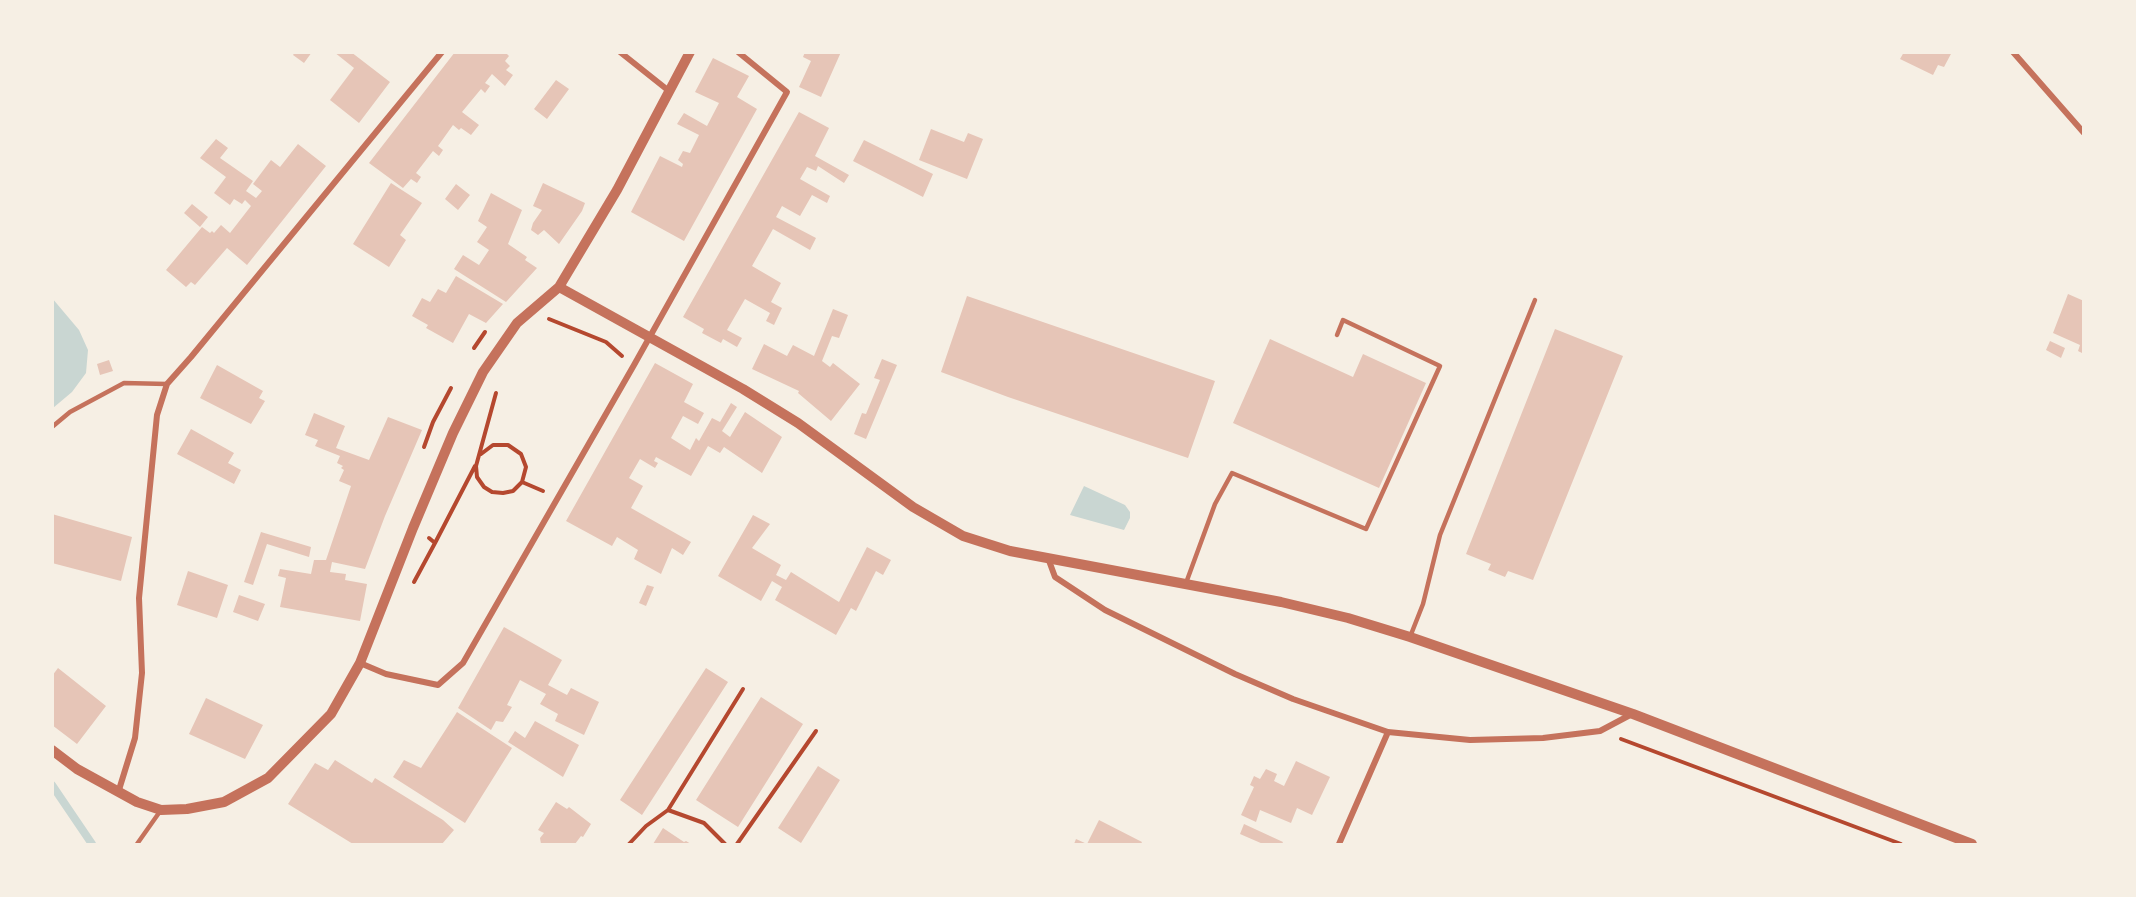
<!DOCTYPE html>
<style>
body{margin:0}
#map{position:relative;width:2136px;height:897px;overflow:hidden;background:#f6efe4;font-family:"DejaVu Sans",sans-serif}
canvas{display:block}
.frame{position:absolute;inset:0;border:54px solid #f6efe4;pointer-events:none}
</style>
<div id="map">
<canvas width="2136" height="897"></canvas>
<div class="frame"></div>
</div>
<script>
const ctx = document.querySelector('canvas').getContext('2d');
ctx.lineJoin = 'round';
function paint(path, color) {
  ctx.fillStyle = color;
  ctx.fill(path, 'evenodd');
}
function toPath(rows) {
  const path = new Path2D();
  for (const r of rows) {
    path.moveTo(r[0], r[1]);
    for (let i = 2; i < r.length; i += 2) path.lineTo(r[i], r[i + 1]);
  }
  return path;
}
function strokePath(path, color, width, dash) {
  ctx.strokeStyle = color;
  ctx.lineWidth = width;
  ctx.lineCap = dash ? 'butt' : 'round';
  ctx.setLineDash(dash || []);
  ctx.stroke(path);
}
paint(toPath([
 [52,298,79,330,88,350,86,373,72,392,53,408],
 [1084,486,1125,505,1130,512,1130,518,1124,530,1070,515]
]), '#c9d6d2');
strokePath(toPath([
 [52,785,92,844]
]), '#c9d6d2', 8);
paint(toPath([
 [295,52,312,52,304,63,293,55],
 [334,52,351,52,390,82,359,123,330,100,354,68],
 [455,52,508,52,507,54,509,56,505,61,510,66,506,70,513,75,505,86,492,74,485,83,490,86,485,93,481,89,462,112,479,125,471,135,461,128,459,130,453,125,438,146,443,150,439,156,433,151,416,173,421,177,417,183,411,179,403,188,369,163],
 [805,52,841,52,821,97,799,87,811,61,803,57],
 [1904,52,1952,52,1944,67,1938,65,1933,75,1900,59],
 [713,58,749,76,737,97,757,109,684,241,631,212,660,156,682,167,683,164,678,160,683,151,690,153,699,135,677,124,684,113,707,126,719,103,695,92],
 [556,80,569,89,547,119,534,109],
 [799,112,829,128,815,156,849,175,844,183,818,166,816,171,807,167,800,179,830,196,827,203,812,195,800,216,782,206,776,217,816,238,810,250,773,229,752,266,781,283,771,302,782,308,774,325,766,321,770,313,745,299,727,330,742,338,737,347,723,339,721,343,702,333,704,329,683,317],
 [931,129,964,142,968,133,983,139,967,179,919,160],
 [216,139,228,148,220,158,253,181,246,191,256,198,262,191,253,184,271,160,280,167,298,144,326,166,247,265,227,248,195,285,191,282,186,287,166,270,202,227,210,233,212,231,214,233,221,225,230,233,251,206,245,200,242,204,234,199,230,205,214,193,226,177,200,158],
 [864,140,933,174,923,197,853,161],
 [391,183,422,203,400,235,406,240,389,267,353,244],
 [543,183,585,203,582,211,559,244,544,230,538,235,531,230,533,223,542,210,533,206],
 [456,184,470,195,458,210,445,199],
 [491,193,522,210,508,244,527,257,525,260,537,268,506,302,454,269,463,255,479,265,489,250,477,242,487,227,478,221],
 [192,204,208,217,200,227,184,213],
 [456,276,503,304,486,323,469,314,453,343,426,328,428,325,412,316,422,298,430,302,438,289,446,293],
 [2068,294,2084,301,2084,354,2078,351,2080,345,2053,333],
 [967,296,1215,381,1188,458,1008,397,941,372],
 [833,309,848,315,839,338,832,336,822,361,830,367,833,363,860,384,831,421,798,393,799,391,752,369,764,344,787,356,793,345,814,356],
 [1555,329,1623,356,1533,580,1508,571,1505,577,1488,570,1491,564,1466,554],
 [1270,339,1353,377,1363,354,1426,383,1379,488,1233,423],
 [2050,341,2065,348,2061,358,2046,350],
 [882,359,897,365,866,439,854,434,862,413,866,414,880,380,874,378],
 [109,360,113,371,100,375,97,364],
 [655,363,693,384,684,402,704,413,698,424,683,416,671,438,690,450,696,438,699,441,712,418,720,422,731,403,737,407,722,431,730,437,745,412,782,437,762,473,724,447,720,453,708,446,691,476,656,457,654,461,658,463,655,468,640,459,629,478,643,486,631,508,691,542,683,555,672,548,661,574,634,559,638,550,617,537,612,546,566,521],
 [217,365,263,391,259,398,265,401,251,424,200,398],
 [314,413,345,426,336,448,369,460,388,417,422,430,385,516,365,569,332,562,330,572,346,574,345,580,367,584,360,621,280,607,286,578,278,576,280,569,311,574,314,560,326,560,351,486,339,481,344,470,341,468,343,466,337,463,340,456,315,446,318,440,305,435],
 [191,429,234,453,228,463,241,470,234,484,177,454],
 [52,514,132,537,121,581,52,563],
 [753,515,770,524,752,548,781,565,776,575,786,580,791,572,839,602,867,547,891,560,883,575,876,571,856,611,851,608,836,635,775,600,782,587,772,581,761,601,718,576],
 [261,532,311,547,309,557,267,544,253,585,244,582],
 [188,571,228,585,217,618,177,605],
 [647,585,654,587,646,606,639,603],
 [239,595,265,604,258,621,233,612],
 [504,627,562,660,548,685,567,695,571,688,599,702,584,735,555,721,558,714,540,704,546,694,520,680,507,705,512,707,503,722,496,721,491,730,458,708],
 [58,668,106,706,77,744,52,725,52,676],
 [706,668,728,682,642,815,620,800],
 [761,697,803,724,738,827,696,800],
 [206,698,263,725,245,759,189,734],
 [457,712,512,748,465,823,393,777,404,760,421,768],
 [535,721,579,745,563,777,508,742,515,731,525,738],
 [335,760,372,783,375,778,443,820,454,830,442,844,353,844,288,804,315,763,328,770],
 [1296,761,1330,777,1312,815,1297,808,1291,823,1260,810,1256,822,1241,815,1254,787,1250,785,1254,776,1260,779,1266,769,1277,774,1274,781,1284,786],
 [818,766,840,780,801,843,778,828],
 [556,802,567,809,569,807,591,824,583,837,581,836,575,844,541,844,540,838,544,833,538,830],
 [1099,820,1142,842,1141,844,1074,844,1076,839,1087,844],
 [1244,824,1283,842,1282,844,1263,844,1240,834],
 [663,828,684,842,686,841,691,844,653,844]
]), '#e6c5b7');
strokePath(toPath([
 [549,319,606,342,622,356],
 [474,348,485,332],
 [424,447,433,422,451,388],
 [481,454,493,445,508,445,521,454,526,467,522,482,513,491,503,493,492,492,484,487,477,477,476,466,496,393],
 [522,482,543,491],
 [435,543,475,466],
 [414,582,435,543,429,538],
 [1621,739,1901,844],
 [668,810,704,823,725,844],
 [629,844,646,826,668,810,743,689],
 [737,844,816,731]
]), '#b5482f', 4);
strokePath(toPath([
 [52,427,70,412,124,383,167,384],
 [1186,583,1215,504,1232,473,1366,529,1440,366,1343,320,1337,335],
 [1410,637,1423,604,1440,535,1535,300],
 [137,844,161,810]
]), '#c5725c', 4.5);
strokePath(toPath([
 [620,52,669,91],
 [2013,52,2084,133],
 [1048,558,1055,577,1105,610,1235,674,1293,699,1388,732,1470,740,1543,738,1600,731,1632,714],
 [360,663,386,674,438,685,463,663,634,365,787,92,738,52],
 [118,793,135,738,142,673,139,598,157,415,167,384,191,357,442,52],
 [1339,844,1388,732]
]), '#c5725c', 6);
strokePath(toPath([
 [559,287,743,389,798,423,913,507,963,536,1010,551,1281,602,1348,618,1410,637,1633,714,1972,844],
 [52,750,77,769,137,802,161,810,187,809,224,802,268,778,331,714,360,663,413,528,453,433,483,372,517,323,559,287,617,190,690,52]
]), '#c5725c', 10);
</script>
